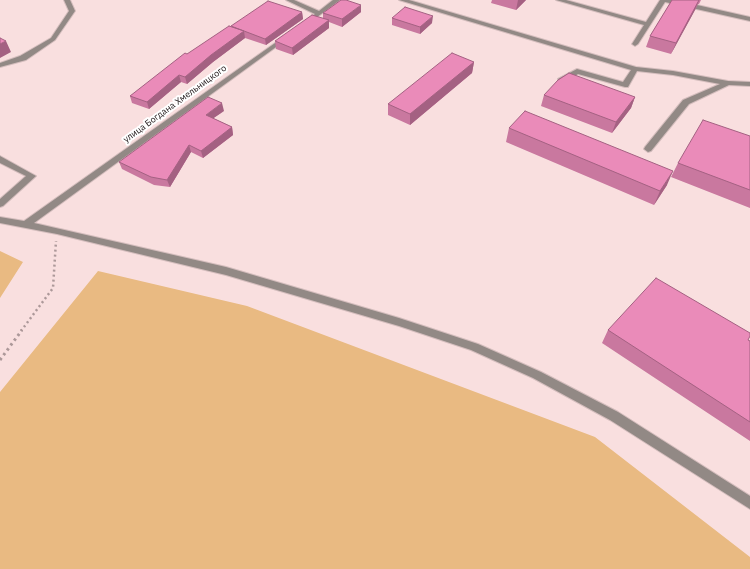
<!DOCTYPE html>
<meta charset="utf-8">
<style>
body{margin:0}
canvas{display:block;background:#f9dfdf}
</style>
<canvas width="750" height="569"></canvas>
<script>
const ctx = document.querySelector('canvas').getContext('2d');
ctx.lineJoin = 'round';
function paint(path, color) {
  ctx.fillStyle = color;
  ctx.fill(path, 'evenodd');
}
function toPath(rows) {
  const path = new Path2D();
  for (const r of rows) {
    path.moveTo(r[0], r[1]);
    for (let i = 2; i < r.length; i += 2) path.lineTo(r[i], r[i + 1]);
  }
  return path;
}
function strokePath(path, color, width, dash) {
  ctx.strokeStyle = color;
  ctx.lineWidth = width;
  ctx.lineCap = dash ? 'butt' : 'round';
  ctx.setLineDash(dash || []);
  ctx.stroke(path);
}
function label(font, color, halo, rows, align = 'center') {
  ctx.font = font + ' "IBM Plex Sans",sans-serif';
  ctx.lineWidth = 4;
  ctx.setLineDash([]);
  ctx.textBaseline = 'middle';
  ctx.strokeStyle = halo;
  ctx.fillStyle = color;
  for (const [text, x, y, turn = 0] of rows) {
    ctx.save();
    ctx.translate(x, y);
    ctx.rotate((+turn || 0) * Math.PI / 180);
    ctx.textAlign = isNaN(turn) ? turn : align;
    if (halo) ctx.strokeText(text, 0, 0);
    ctx.fillText(text, 0, 0);
    ctx.restore();
  }
}
paint(toPath([
 [0,251,23,262,0,298],
 [98,271,247,306,595,437,750,557,750,569,0,569,0,392]
]), '#e9ba82');
const minor = toPath([
 [64,0,70,0,75,11,55,40,26,60,0,67,0,63,20,56,51,38,69,11,64,0],
 [286,0,294,0,319,11,333,0,340,0,305,26,303,25,303,23,315,14,286,0],
 [399,0,409,0,636,67,673,71,728,81,750,82,750,86,729,85,689,104,651,151,648,152,644,149,645,147,683,100,720,84,673,75,637,71,628,87,625,87,578,74,564,83,558,83,558,79,577,69,623,82,631,70,399,0],
 [556,0,566,0,646,22,660,0,675,0,750,17,750,21,665,2,638,44,635,46,632,44,644,25,556,0],
 [285,36,287,37,287,39,34,223,226,267,399,318,478,344,541,372,618,412,750,496,750,509,610,420,533,378,471,350,399,326,226,275,57,234,0,223,0,217,24,221,285,36],
 [0,156,36,176,3,206,0,207,0,199,26,176,0,163,0,156]
]);
strokePath(minor, '#d5bebe', 2);
strokePath(toPath([
 [21,331,53,288,56,241]
]), '#ac9899', 2.5, [2, 3]);
strokePath(toPath([
 [0,360,22,330]
]), '#ac9899', 3, [2.5, 3.5]);
paint(minor, '#928985');
paint(toPath([
 [492,0,526,0,516,10,491,3],
 [672,0,701,0,699,4,698,4,695,10,671,54,646,47,650,36],
 [302,12,303,19,266,45,245,38,213,62,187,84,181,82,149,109,132,103,130,96,231,27],
 [361,12,342,27,329,22,329,28,293,55,276,49,275,41,323,19,323,13],
 [392,18,432,23,420,34,392,25],
 [474,62,472,73,410,125,388,115,388,104],
 [544,95,635,97,631,108,612,133,541,106],
 [224,111,213,118,232,127,233,135,203,158,191,152,170,187,154,185,122,169,119,162],
 [509,128,667,185,654,205,506,142],
 [750,136,750,208,671,177,678,163],
 [608,330,748,340,750,341,750,441,602,343]
]), '#c9789f');
paint(toPath([
 [518,0,526,0,516,10],
 [699,0,695,10,671,54,676,43],
 [361,5,361,12,342,27,342,19],
 [302,12,303,19,266,45,265,39],
 [433,16,432,23,420,34,420,27],
 [329,20,329,28,293,55,292,48],
 [244,31,245,38,213,62,187,84,185,77,211,55],
 [6,41,11,52,0,58,0,44],
 [474,62,472,73,410,125,410,114],
 [179,75,181,82,149,109,147,102],
 [635,97,631,108,612,133,616,122],
 [222,103,224,111,208,122,206,115],
 [232,127,233,135,203,158,201,151],
 [189,145,191,152,170,187,167,180],
 [673,171,667,185,654,205,660,191]
]), '#a46182');
const building = toPath([
 [341,0,346,0,361,5,342,19,323,13,341,0],
 [672,0,699,0,676,43,650,36,672,0],
 [268,1,302,12,265,39,231,26,268,1],
 [405,7,433,16,420,27,392,18,405,7],
 [312,15,329,20,292,48,275,41,312,15],
 [229,26,244,31,211,55,185,77,179,75,147,102,130,96,185,53,187,54,229,26],
 [0,38,6,41,0,44,0,38],
 [452,53,474,62,410,114,388,104,452,53],
 [569,73,635,97,616,122,544,95,558,80,569,73],
 [208,97,222,103,206,115,232,127,201,151,189,145,167,180,151,177,119,162,208,97],
 [525,111,673,171,660,191,509,128,525,111],
 [703,120,750,136,750,190,678,163,703,120],
 [656,278,750,333,750,336,748,340,750,341,750,422,608,330,656,278]
]);
paint(building, '#ea8bb9');
strokePath(building, '#a46182', 1);
label('9px', '#1a1112', '#fff', [
 ["улица Богдана Хмельницкого",175,104,-36]
]);
</script>
